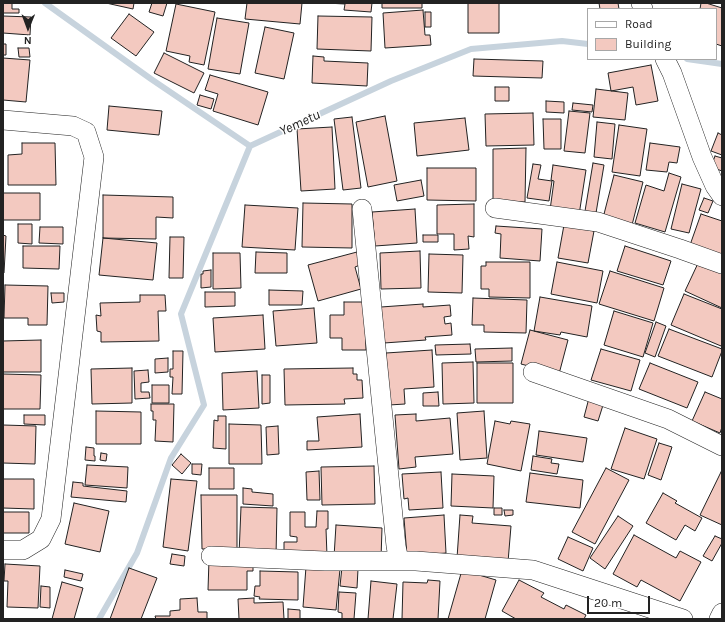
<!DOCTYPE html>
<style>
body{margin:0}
#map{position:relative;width:725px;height:622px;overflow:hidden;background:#fff;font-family:Karla,sans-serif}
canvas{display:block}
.frame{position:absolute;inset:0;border:4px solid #222;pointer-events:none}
.legend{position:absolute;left:587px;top:8px;width:130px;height:52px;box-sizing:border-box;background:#fff;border:1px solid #a7a7a7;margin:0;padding:5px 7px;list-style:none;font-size:12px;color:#222}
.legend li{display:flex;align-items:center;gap:8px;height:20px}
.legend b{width:20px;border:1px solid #a7a7a7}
.north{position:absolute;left:8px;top:8px;width:40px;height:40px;-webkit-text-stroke:3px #fff;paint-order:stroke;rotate:181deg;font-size:11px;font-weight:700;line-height:16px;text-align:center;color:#222}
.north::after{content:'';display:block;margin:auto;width:14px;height:18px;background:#222;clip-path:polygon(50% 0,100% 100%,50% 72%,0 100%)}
.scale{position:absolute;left:587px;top:596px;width:63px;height:18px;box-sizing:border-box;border:2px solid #222;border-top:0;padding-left:5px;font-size:12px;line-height:14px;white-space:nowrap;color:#222;-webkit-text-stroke:3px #fff;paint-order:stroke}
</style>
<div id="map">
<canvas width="725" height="622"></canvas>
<div class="frame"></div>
<ul class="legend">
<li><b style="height:5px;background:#fff"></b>Road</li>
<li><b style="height:11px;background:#f3c9c0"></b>Building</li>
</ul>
<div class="north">N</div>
<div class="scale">20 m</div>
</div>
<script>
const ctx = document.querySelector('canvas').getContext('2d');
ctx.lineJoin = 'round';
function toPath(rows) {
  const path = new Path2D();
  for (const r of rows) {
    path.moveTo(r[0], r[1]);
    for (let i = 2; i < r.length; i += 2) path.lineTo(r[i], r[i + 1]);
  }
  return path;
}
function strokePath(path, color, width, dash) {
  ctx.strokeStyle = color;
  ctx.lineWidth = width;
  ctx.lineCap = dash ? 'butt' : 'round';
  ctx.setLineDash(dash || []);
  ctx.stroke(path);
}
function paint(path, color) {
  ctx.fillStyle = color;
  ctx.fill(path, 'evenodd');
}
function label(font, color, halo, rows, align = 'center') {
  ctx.font = font + ' Karla,sans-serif';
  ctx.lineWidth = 3;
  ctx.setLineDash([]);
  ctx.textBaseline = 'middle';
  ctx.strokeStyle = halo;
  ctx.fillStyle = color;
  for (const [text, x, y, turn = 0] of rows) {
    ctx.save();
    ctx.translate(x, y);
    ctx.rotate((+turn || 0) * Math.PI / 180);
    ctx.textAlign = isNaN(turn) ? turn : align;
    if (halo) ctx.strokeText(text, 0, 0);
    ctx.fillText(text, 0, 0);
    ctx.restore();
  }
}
strokePath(toPath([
 [45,3,151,79,250,146,391,81,471,49,562,41,588,44],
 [687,59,722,64],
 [99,619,137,553,171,458,204,405,181,314,250,146]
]), '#c7d3dd', 6);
const building = toPath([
 [3,3,12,3,12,9,19,9,19,13,3,13,3,3],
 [106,3,134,3,133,9,106,3],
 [152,3,167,3,163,16,149,12,152,3],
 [247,3,302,3,300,24,245,19,247,3],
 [326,3,372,3,371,12,344,10,345,4,326,3],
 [382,3,422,3,422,8,382,8,382,3],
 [468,3,499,3,499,33,468,33,468,3],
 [599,3,618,3,619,9,600,9,599,3],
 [701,3,706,3,722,8,722,46,716,44,716,9,700,9,701,3],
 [176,4,215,12,204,65,189,62,190,56,166,51,176,4],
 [423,10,425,35,430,35,431,45,385,48,383,13,423,10],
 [425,12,431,12,431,27,425,27,425,12],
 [129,14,154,32,136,56,111,38,129,14],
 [3,16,31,17,30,35,3,33,3,16],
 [318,16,372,17,371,51,317,49,318,16],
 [217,18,249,23,240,74,208,69,217,18],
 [265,27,294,33,284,79,255,73,265,27],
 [3,44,6,44,6,55,3,55,3,44],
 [18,48,29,48,30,57,19,57,18,48],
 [164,53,204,73,194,93,154,73,164,53],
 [313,56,324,57,324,61,368,63,367,86,312,83,313,56],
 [3,58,30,60,26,102,3,100,3,58],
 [474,59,543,61,542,78,473,76,474,59],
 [651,65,658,101,636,105,633,87,611,91,608,73,651,65],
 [210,75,268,92,258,125,213,111,218,94,205,90,210,75],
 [495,87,509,87,509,101,495,101,495,87],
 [596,89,628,93,625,120,593,117,596,89],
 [200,95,214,99,211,109,197,105,200,95],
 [546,101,564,102,564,113,546,112,546,101],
 [573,103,593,105,592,112,572,110,573,103],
 [109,106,162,111,159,135,107,130,109,106],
 [569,111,590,113,585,153,564,151,569,111],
 [533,113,534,145,486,146,485,114,533,113],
 [385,116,397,181,368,187,356,122,385,116],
 [352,117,361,188,343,190,334,119,352,117],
 [465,118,469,150,417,156,414,123,465,118],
 [543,119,561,119,561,149,544,149,543,119],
 [597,122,615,124,612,159,594,157,597,122],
 [619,125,647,129,640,176,612,172,619,125],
 [332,127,335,189,301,191,297,129,332,127],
 [718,133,722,135,722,155,711,151,718,133],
 [22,143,55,143,56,185,8,185,8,155,22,154,22,143],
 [650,143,680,147,677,163,669,162,667,172,646,170,650,143],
 [526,148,525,202,493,202,493,149,526,148],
 [715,156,722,158,722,171,711,167,715,156],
 [593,163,604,165,596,213,585,211,593,163],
 [533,164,541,165,538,179,552,181,549,201,527,198,533,164],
 [553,165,586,170,579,215,550,210,554,181,551,180,553,165],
 [427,168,476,168,476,201,427,200,427,168],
 [669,173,681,177,665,232,635,223,646,185,664,191,669,173],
 [614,175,643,182,632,225,603,218,614,175],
 [421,180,424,196,397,201,394,185,421,180],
 [682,184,701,189,689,233,671,229,682,184],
 [3,193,40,193,40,220,3,220,3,193],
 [103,195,173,197,173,218,156,217,156,239,103,238,103,195],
 [704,198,713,201,708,213,699,210,704,198],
 [303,203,352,204,352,248,302,247,303,203],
 [474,204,474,237,468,236,469,249,454,250,454,234,437,234,437,205,474,204],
 [245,205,298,208,295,250,242,247,245,205],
 [415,209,417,243,375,246,372,212,415,209],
 [701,214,722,221,722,256,690,245,701,214],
 [18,224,32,224,32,244,18,243,18,224],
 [564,225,594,231,588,263,558,258,564,225],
 [496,226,542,229,540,261,500,258,501,234,495,233,496,226],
 [40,227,63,227,63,244,39,243,40,227],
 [3,235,6,236,4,273,3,273,3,235],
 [423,235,438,235,438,242,423,242,423,235],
 [170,237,184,237,183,278,169,278,170,237],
 [103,238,157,243,153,280,99,275,103,238],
 [23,246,60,246,59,269,23,268,23,246],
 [625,246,671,261,663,285,617,271,625,246],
 [420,251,421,288,381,289,380,253,420,251],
 [256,252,287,253,287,273,255,273,256,252],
 [357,252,360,265,355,267,361,289,318,301,308,265,357,252],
 [213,253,240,253,241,288,213,289,213,253],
 [429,254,463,255,462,293,428,292,429,254],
 [700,259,722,269,722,308,685,291,700,259],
 [486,262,530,262,530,298,489,297,489,289,481,289,481,266,486,266,486,262],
 [557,262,603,271,597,303,551,294,557,262],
 [211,270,211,287,201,288,201,274,203,274,203,271,211,270],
 [610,271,664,288,654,321,599,304,610,271],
 [5,285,48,286,47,325,28,325,28,318,4,318,5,285],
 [269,290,303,291,302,305,269,305,269,290],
 [205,292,235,292,235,306,205,307,205,292],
 [51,293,64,293,64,302,52,303,51,293],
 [684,294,722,309,722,344,721,346,671,325,684,294],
 [140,295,165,295,166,311,158,311,159,341,101,342,101,332,97,331,96,315,101,316,100,303,140,302,140,295],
 [540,297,592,306,587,337,561,332,560,335,534,331,540,297],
 [473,298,527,300,526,333,484,332,484,325,472,325,473,298],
 [344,302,365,302,366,350,342,350,342,338,330,338,330,315,344,315,344,302],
 [423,304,423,307,450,305,451,316,444,317,445,324,451,323,452,335,425,337,426,340,384,343,381,307,423,304],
 [314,308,317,343,276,346,273,311,314,308],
 [614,311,653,323,643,357,604,345,614,311],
 [263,315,265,349,215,352,213,318,263,315],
 [656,322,666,326,655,357,645,353,656,322],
 [669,329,722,349,722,351,712,377,658,356,669,329],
 [530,330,568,340,559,374,521,364,530,330],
 [41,340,41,372,3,372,3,341,41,340],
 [470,344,471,354,436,355,435,345,470,344],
 [512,348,512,361,476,362,475,349,512,348],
 [601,349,640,360,631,391,591,380,601,349],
 [432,350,434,387,404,389,405,404,389,405,386,353,432,350],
 [173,351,183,351,182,394,172,394,173,377,170,377,170,369,173,369,173,351],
 [168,358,168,372,155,373,155,359,168,358],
 [473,362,474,403,443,404,442,363,473,362],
 [477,363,513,363,513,403,477,403,477,363],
 [650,363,698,382,687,408,639,389,650,363],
 [132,368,132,403,92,404,91,369,132,368],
 [353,368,353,374,357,374,357,380,362,380,363,398,344,399,345,404,285,405,284,369,353,368],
 [148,370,149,382,141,383,141,392,149,392,150,398,135,399,134,371,148,370],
 [257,371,259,408,223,410,222,373,257,371],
 [3,374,41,375,40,409,3,409,3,374],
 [262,375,270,375,270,403,262,404,262,375],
 [152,385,169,385,169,403,152,403,152,385],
 [438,392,439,406,423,406,423,393,438,392],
 [705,392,722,399,722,427,720,433,692,421,705,392],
 [589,398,604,402,598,421,584,417,589,398],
 [151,404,174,404,173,442,155,441,156,420,153,420,153,411,151,411,151,404],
 [96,411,141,412,141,444,96,444,96,411],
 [484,411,487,458,460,460,457,413,484,411],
 [360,414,362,447,307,450,307,441,319,441,317,417,360,414],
 [416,414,416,421,450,418,453,454,415,457,416,467,399,469,395,415,416,414],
 [24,415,45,415,45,425,24,424,24,415],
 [218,416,226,416,226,449,213,448,214,420,218,421,218,416],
 [495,421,510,424,511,421,530,424,521,471,487,464,495,421],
 [229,424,261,425,262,464,229,464,229,424],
 [3,425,36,426,35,464,3,463,3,425],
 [278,426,279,454,267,455,266,427,278,426],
 [625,428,657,439,644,479,611,469,625,428],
 [539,431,587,438,583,462,536,455,539,431],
 [659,443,672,447,661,480,648,475,659,443],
 [86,447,94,448,94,456,95,456,95,461,85,460,86,447],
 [101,453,107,454,106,461,100,460,101,453],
 [181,454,191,463,182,474,172,465,181,454],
 [533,456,552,459,551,463,559,464,557,474,531,470,533,456],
 [192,464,202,464,201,475,192,474,192,464],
 [87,465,128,467,127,488,85,485,87,465],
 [374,466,375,504,322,505,321,467,374,466],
 [209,468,234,468,234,489,209,489,209,468],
 [606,468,629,480,595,544,572,532,606,468],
 [319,471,320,500,307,500,306,472,319,471],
 [441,472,443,508,409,510,408,498,404,499,402,474,441,472],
 [721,472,722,472,722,525,700,515,721,472],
 [530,473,583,480,580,508,526,502,530,473],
 [452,474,494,476,493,508,451,506,452,474],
 [3,479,34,479,34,509,3,508,3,479],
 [171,479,197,481,188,551,163,547,171,479],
 [73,482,83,483,83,486,127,491,126,502,71,497,73,482],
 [243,488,252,489,252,492,273,494,273,506,243,504,243,488],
 [663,493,677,501,675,503,702,518,695,531,685,525,676,540,646,523,663,493],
 [201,495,237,495,237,549,202,549,201,495],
 [74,503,109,511,100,552,65,544,74,503],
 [241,507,277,508,276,556,239,555,241,507],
 [494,508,502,508,502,515,494,515,494,508],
 [504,510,513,510,513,515,505,516,504,510],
 [317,511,328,511,328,529,326,529,327,556,284,556,284,542,297,542,297,537,290,536,290,512,305,512,305,527,316,527,317,511],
 [3,512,29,512,29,533,3,533,3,512],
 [444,515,446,553,407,556,404,518,444,515],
 [460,515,473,516,472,523,511,526,508,562,457,558,460,515],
 [618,516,633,526,605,569,590,558,618,516],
 [336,525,382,528,381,559,334,557,336,525],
 [634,535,676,558,680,551,701,562,680,601,641,580,637,587,613,574,634,535],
 [715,536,722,539,722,543,712,561,703,556,715,536],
 [568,537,593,548,583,571,558,559,568,537],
 [172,554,185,556,184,566,170,564,172,554],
 [209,560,253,561,253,571,247,571,247,590,208,590,209,560],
 [5,564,40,566,38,608,7,607,8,581,4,581,5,564],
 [306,567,340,569,336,610,303,607,306,567],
 [342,567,358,569,357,588,340,586,342,567],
 [129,568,157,578,141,619,110,619,129,568],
 [65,570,83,574,81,581,64,577,65,570],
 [462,570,496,580,485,619,448,619,462,570],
 [260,571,298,572,298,600,259,599,260,597,254,596,255,586,260,586,260,571],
 [428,580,440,581,438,619,402,619,403,582,427,583,428,580],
 [519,580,544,593,541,597,564,609,566,605,586,615,584,619,516,619,502,611,519,580],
 [371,581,397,584,393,619,368,619,371,581],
 [62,582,83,588,74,619,52,619,62,582],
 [41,586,50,587,50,608,40,607,41,586],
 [339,592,356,593,354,619,342,619,342,613,338,612,339,592],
 [197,598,198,612,207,612,207,619,156,619,155,616,170,616,170,611,180,610,180,599,197,598],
 [254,598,254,603,283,602,284,619,239,619,238,599,254,598],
 [288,609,300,610,300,619,288,619,288,609]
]);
paint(building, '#f3c9c0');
strokePath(building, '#222', 1);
const minor = toPath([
 [641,3,643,9],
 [665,59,672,73,702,157,715,186,722,196],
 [3,120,73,126,86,132,94,157,51,519,41,539,23,550,3,550],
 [495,208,598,222,680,249,722,264],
 [362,209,396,546,399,561],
 [533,372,668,419,722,446],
 [211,556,325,561,416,561,533,570,683,619],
 [719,619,722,613]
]);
strokePath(minor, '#222', 20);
strokePath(minor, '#fff', 19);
label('italic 14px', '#222', '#fff', [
 ["Yemetu",300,123,-25]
]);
</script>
